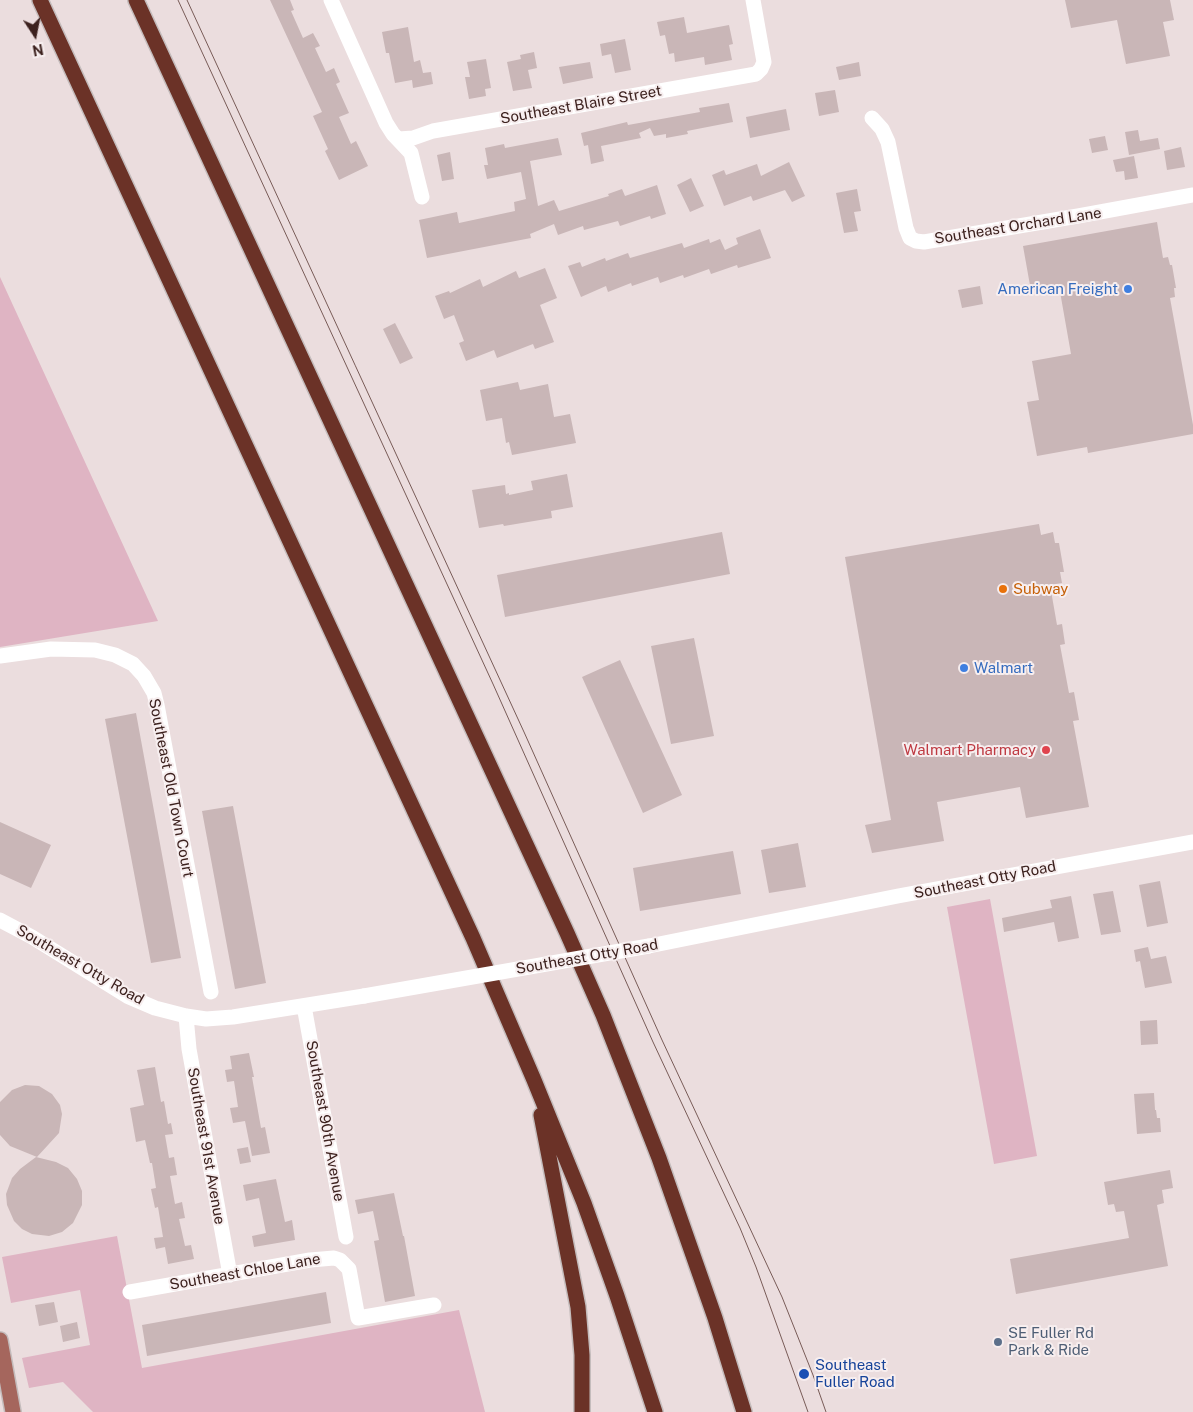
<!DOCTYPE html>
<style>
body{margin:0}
#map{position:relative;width:1193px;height:1412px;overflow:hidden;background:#ebddde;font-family:"Public Sans",sans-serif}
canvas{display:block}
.north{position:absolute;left:10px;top:10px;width:50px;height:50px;-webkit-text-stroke:4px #f7eeef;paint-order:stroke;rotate:169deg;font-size:14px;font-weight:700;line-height:20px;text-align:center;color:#3c211e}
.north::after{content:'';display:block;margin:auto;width:18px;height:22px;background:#3c211e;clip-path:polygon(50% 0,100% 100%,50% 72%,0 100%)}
</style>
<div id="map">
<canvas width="1193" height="1412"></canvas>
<div class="north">N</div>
</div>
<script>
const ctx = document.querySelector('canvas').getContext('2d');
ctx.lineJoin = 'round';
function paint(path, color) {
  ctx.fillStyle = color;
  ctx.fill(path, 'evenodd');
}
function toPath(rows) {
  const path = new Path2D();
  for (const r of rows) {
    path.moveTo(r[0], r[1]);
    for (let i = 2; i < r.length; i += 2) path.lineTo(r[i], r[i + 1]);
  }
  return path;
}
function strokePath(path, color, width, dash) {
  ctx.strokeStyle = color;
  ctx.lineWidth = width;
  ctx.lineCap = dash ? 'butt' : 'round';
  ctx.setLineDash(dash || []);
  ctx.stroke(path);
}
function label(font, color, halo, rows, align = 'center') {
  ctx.font = font + ' "Public Sans",sans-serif';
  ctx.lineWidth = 4;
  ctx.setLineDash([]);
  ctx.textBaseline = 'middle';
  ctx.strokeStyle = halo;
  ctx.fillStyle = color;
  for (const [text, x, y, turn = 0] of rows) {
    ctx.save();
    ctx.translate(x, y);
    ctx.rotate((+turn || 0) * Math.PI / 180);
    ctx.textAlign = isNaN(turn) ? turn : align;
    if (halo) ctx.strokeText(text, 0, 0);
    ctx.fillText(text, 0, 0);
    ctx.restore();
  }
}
paint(toPath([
 [0,277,158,621,0,647],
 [990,899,1037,1156,994,1164,947,907],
 [117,1236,142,1368,459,1310,485,1412,93,1412,63,1382,29,1388,22,1358,90,1345,80,1290,11,1303,2,1257]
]), '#dfb4c3');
paint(toPath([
 [270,0,290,0,294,10,291,11,303,38,313,33,320,46,315,48,326,72,334,68,340,82,336,84,349,113,339,117,351,144,356,141,368,166,339,180,325,151,328,149,313,116,322,112],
 [1065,0,1170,0,1174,20,1163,22,1170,56,1126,64,1117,20,1071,28],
 [684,17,687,33,729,25,733,44,729,45,732,60,705,65,704,57,675,62,674,53,669,54,665,35,660,36,657,22],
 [408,27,414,62,420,60,423,73,431,72,433,84,413,88,412,80,395,83,389,53,386,53,382,32],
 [625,39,631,70,615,73,611,54,602,56,600,44],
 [534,52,537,68,528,70,532,88,513,91,507,62,521,59,520,55],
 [486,59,491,88,485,89,486,96,469,99,465,77,470,77,467,62],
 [590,62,593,78,563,84,559,67],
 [859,62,861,76,839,80,836,67],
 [835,90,839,112,819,116,815,93],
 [729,103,733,122,687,131,688,134,666,138,666,134,654,136,650,128,639,133,641,138,601,146,604,161,591,164,588,145,584,146,581,133,627,122,628,125,700,112,699,108],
 [786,109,790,130,750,138,746,117],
 [1138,130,1140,141,1158,138,1160,149,1129,155,1125,132],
 [1105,136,1108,150,1092,153,1089,139],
 [558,138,562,155,530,161,538,206,554,200,559,211,609,196,608,194,622,189,625,196,657,185,666,214,651,219,650,216,620,226,618,221,584,230,583,226,558,235,554,224,530,234,531,238,427,258,419,220,457,212,459,223,515,211,514,202,526,199,521,172,487,179,484,165,488,165,485,148,504,144,505,148],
 [1181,147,1185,167,1167,170,1164,151],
 [450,152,454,179,442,181,437,155],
 [1134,156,1138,178,1125,180,1124,171,1116,172,1113,160],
 [789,162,805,196,792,202,785,190,753,201,751,196,724,206,712,175,724,170,726,175,757,164,761,176],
 [691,178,704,206,690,212,677,185],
 [857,189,861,211,854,212,858,231,844,233,836,193],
 [1157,222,1163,258,1168,257,1170,265,1172,265,1176,288,1174,288,1175,297,1170,298,1193,425,1193,434,1088,453,1087,447,1037,456,1027,402,1039,400,1032,361,1071,354,1059,286,1031,291,1023,246],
 [760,229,771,258,738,268,737,265,711,274,709,269,684,278,683,275,660,283,658,277,632,286,631,283,608,292,606,286,581,297,568,266,580,262,582,267,605,258,606,261,628,253,630,258,682,243,684,248,709,239,710,243,720,239,725,250,738,244,736,238],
 [545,268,557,298,540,305,554,342,535,349,533,344,497,358,494,350,466,361,459,343,464,341,454,315,444,319,435,296,449,291,450,293,480,279,483,287,516,271,519,278],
 [980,286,983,304,962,308,958,290],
 [395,323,413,358,400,364,383,329],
 [518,382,520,390,548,384,554,417,570,414,576,443,512,455,509,442,506,443,502,418,486,421,480,390],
 [567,474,573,507,551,511,552,518,504,526,503,524,479,528,472,490,505,485,506,494,509,493,509,495,533,490,531,481],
 [1039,524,1041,535,1053,532,1055,543,1059,543,1064,572,1060,572,1062,583,1050,585,1057,625,1062,624,1065,644,1060,645,1069,693,1074,692,1079,720,1073,721,1089,807,1026,818,1020,787,937,802,944,841,872,853,865,825,891,820,845,557],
 [722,532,730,574,505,617,497,575],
 [694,638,714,736,671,744,651,646],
 [620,660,682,795,643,813,582,677],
 [136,713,181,958,151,963,105,719],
 [233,806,266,983,235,989,202,811],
 [0,822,51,845,31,888,0,874],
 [798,843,806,887,769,893,761,850],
 [733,851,741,894,640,911,633,868],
 [1160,881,1168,923,1147,927,1139,885],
 [1113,891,1121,932,1101,935,1093,894],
 [1071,896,1079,938,1058,942,1054,922,1004,932,1002,918,1052,908,1050,900],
 [1148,947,1151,959,1166,956,1172,983,1145,988,1140,961,1136,962,1134,950],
 [1157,1020,1158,1044,1141,1045,1140,1021],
 [249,1053,254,1077,252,1077,261,1128,265,1127,270,1153,252,1156,245,1121,233,1123,230,1108,238,1107,234,1081,227,1082,225,1070,232,1069,230,1056],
 [155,1067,161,1102,164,1101,168,1124,171,1123,173,1134,165,1135,169,1158,174,1157,177,1175,170,1176,175,1204,182,1202,185,1218,179,1219,185,1246,191,1245,194,1259,168,1264,165,1247,156,1249,154,1238,163,1237,158,1207,155,1208,151,1189,156,1188,152,1163,150,1163,145,1140,136,1142,130,1108,144,1105,137,1070],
 [25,1085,39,1086,52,1094,60,1105,62,1114,59,1133,37,1157,10,1146,0,1135,0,1102,12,1090],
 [1154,1093,1155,1110,1156,1110,1157,1118,1160,1118,1161,1132,1137,1134,1134,1094],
 [248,1147,251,1162,240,1164,237,1149],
 [36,1157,56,1162,68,1168,77,1179,82,1191,82,1205,73,1223,62,1232,49,1236,32,1234,22,1229,14,1221,7,1205,6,1194,12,1178,20,1169],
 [1170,1170,1173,1188,1162,1190,1164,1203,1157,1205,1168,1266,1016,1294,1010,1259,1129,1238,1124,1211,1116,1212,1114,1204,1108,1205,1104,1182],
 [276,1179,285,1222,292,1220,295,1240,254,1247,252,1236,266,1233,259,1198,246,1201,243,1185],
 [394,1193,403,1236,404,1236,415,1296,385,1302,374,1241,379,1240,373,1211,358,1214,355,1200],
 [326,1292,331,1323,147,1356,142,1325],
 [54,1302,58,1322,39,1326,35,1305],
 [77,1322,80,1338,63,1342,60,1326]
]), '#c9b6b7');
const major = toPath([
 [0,1340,13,1412]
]);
const highway = toPath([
 [40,0,473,938,534,1080,584,1203,617,1296,655,1412],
 [136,0,567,933,603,1015,659,1158,715,1318,744,1412],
 [541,1115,578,1307,582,1355,582,1412]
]);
strokePath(major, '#c4bcbc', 18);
strokePath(highway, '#c4bcbc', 18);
strokePath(toPath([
 [331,0,386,123,393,134,411,153,422,197],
 [872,118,882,129,888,142,906,228,910,238,916,241,924,242,1078,216,1193,195],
 [399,139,413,138,433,131,756,74,761,69,764,62,753,0],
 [0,656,51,649,95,650,115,655,133,664,144,676,154,693,157,705,211,992],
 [0,920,32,937,127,996,155,1008,186,1016,206,1019,233,1017,364,996],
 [649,946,898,896,1193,842],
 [304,1006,346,1237],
 [186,1016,189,1049,230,1275],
 [130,1292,310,1260,334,1258,340,1260,349,1269,358,1318,434,1305]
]), '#fff', 15);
strokePath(major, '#a5665d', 15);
strokePath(highway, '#6b3227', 15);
strokePath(toPath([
 [178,0,493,684,653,1042,740,1228,756,1267,808,1412],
 [187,0,524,732,662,1040,782,1297,813,1375,826,1412]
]), '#785b57', 1);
strokePath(toPath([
 [364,996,649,946]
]), '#fff', 15);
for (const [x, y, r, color] of [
 [1128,289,5,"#3f7fe0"],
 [1003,589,5,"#e8710a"],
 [964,668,5,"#3f7fe0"],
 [1046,750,5,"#e0444e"],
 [998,1342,5,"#5c6f8a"],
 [804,1374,6,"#1a4fb4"]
]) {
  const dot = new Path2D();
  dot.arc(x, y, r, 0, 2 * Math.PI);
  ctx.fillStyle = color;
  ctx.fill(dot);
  strokePath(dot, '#f7eeef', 2);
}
label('15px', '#3c211e', '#f7eeef', [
 ["Southeast Blaire Street",581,105,-10],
 ["Southeast Orchard Lane",1018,226,-9],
 ["Southeast Old Town Court",171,788,79],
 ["Southeast Otty Road",985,880,-11],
 ["Southeast Otty Road",587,957,-10],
 ["Southeast Otty Road",80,965,30],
 ["Southeast 90th Avenue",325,1121,80],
 ["Southeast 91st Avenue",206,1146,80],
 ["Southeast Chloe Lane",245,1272,-10]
]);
label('15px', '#366cbe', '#f7eeef', [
 ["American Freight",1118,289],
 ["Walmart",974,668,"left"]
], 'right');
label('15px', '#c56008', '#f7eeef', [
 ["Subway",1013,589]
], 'left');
label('15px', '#be3a42', '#f7eeef', [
 ["Walmart Pharmacy",1036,750]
], 'right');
label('15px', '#4e5e75', '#f7eeef', [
 ["SE Fuller Rd",1008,1333],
 ["Park & Ride",1008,1350]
], 'left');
label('15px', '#164399', '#f7eeef', [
 ["Southeast",815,1365],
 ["Fuller Road",815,1382]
], 'left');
</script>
